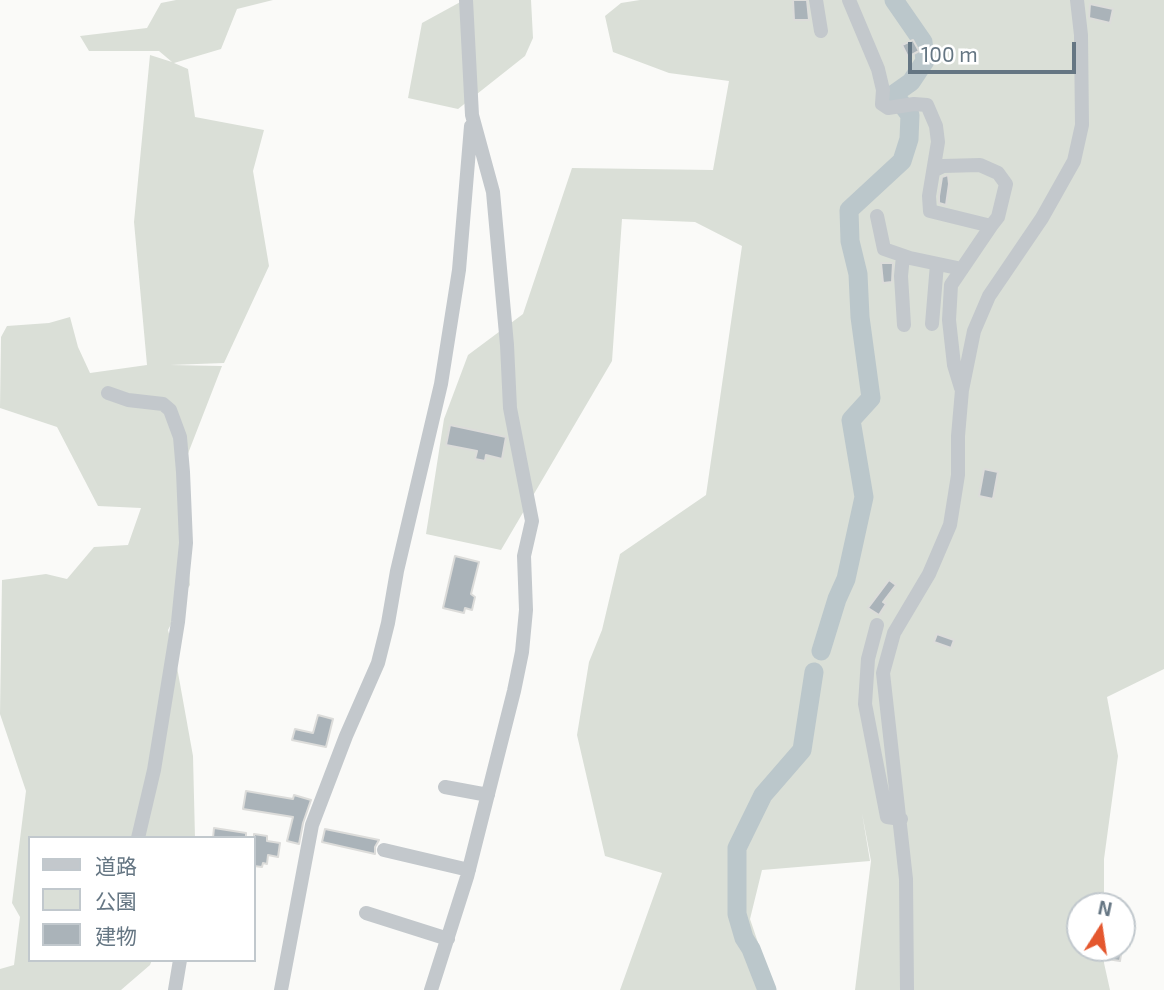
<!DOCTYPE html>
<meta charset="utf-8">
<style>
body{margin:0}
#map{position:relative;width:1164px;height:990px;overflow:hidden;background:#fafaf8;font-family:"Exo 2","Noto Sans JP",sans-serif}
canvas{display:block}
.legend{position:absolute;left:28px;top:836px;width:228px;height:126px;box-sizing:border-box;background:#fff;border:2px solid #c1c8cd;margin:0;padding:9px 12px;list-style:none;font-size:21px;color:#657683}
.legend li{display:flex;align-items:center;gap:14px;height:35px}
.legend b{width:35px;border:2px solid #c1c8cd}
.north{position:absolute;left:1066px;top:892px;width:70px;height:70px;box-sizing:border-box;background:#fff;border:2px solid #c1c8cd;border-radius:50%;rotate:12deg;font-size:19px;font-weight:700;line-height:28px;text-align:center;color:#657683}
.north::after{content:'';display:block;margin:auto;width:24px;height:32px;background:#e4572e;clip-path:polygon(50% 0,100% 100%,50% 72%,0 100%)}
.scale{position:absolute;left:908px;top:42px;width:168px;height:32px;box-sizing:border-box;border:4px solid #657683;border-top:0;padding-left:9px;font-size:21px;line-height:24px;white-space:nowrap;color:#657683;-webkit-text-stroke:5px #fff;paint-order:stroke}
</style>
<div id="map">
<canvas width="1164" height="990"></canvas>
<ul class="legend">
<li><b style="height:9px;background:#c3c8cc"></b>道路</li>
<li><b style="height:19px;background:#dadfd7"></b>公園</li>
<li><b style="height:19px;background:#aab3b9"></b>建物</li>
</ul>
<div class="north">N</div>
<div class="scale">100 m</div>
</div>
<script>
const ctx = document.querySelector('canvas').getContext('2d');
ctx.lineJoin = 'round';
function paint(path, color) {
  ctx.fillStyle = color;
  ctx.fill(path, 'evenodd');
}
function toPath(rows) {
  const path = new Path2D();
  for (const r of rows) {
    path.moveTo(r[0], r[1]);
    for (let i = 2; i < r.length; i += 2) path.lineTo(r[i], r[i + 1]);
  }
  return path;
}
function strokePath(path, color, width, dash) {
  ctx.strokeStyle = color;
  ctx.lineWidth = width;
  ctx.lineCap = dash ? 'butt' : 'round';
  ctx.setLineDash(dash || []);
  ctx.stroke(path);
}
paint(toPath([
 [176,0,273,0,237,9,221,49,174,63,188,69,195,117,264,130,253,171,269,266,224,363,170,365,222,366,182,469,190,585,180,601,179,609,168,630,175,656,193,756,195,838,30,838,30,960,152,960,150,965,121,990,0,990,0,969,14,965,20,917,12,903,26,791,0,714,2,580,46,574,67,579,94,547,128,545,141,508,98,506,57,427,0,408,1,337,7,326,49,323,70,317,78,347,90,373,147,365,134,222,150,55,172,62,159,51,89,51,80,36,147,28,161,3],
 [464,0,531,0,533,38,525,56,458,109,408,98,422,23],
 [640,0,1164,0,1164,669,1107,697,1118,756,1104,859,1104,906,1080,906,1080,948,1104,948,1104,963,1110,990,855,990,871,861,862,813,870,861,762,870,750,919,774,990,620,990,662,873,605,856,577,735,589,662,602,630,620,554,706,495,742,246,695,222,622,219,612,361,501,550,426,534,444,419,468,355,523,314,572,168,713,170,729,81,669,73,613,52,605,16,621,3]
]), '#dadfd7');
strokePath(toPath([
 [821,651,837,599,846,579,864,497,851,420,871,398,860,317,858,274,850,241,849,210,902,161,909,139,910,115,894,94,911,82,925,61,923,42,894,0],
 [767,990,751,949,744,938,737,914,737,848,763,795,802,750,814,672]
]), '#bbc7cb', 19);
const building = toPath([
 [793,0,807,0,809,20,794,20,793,0],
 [1090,4,1113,9,1110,23,1089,18,1090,4],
 [913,40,919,51,908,57,902,45,913,40],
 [948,175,949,184,946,205,939,203,939,196,942,177,948,175],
 [881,263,893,263,892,282,883,283,881,263],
 [450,425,506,437,502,459,486,455,485,461,475,459,477,451,446,445,450,425],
 [984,469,998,472,993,499,979,496,984,469],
 [455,556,479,562,471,594,475,597,472,610,465,608,464,613,443,608,455,556],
 [889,580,896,585,883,602,886,604,879,615,868,608,889,580],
 [937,634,954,640,951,648,934,642,937,634],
 [318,715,333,719,326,747,292,740,295,729,313,733,318,715],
 [246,791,293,799,294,795,311,800,303,823,299,844,287,841,293,817,243,809,246,791],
 [214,828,246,833,246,838,213,838,214,828],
 [325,829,379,840,375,847,375,854,322,842,325,829],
 [254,834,267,836,267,841,280,843,278,857,268,855,267,864,263,863,262,867,254,866,254,834],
 [1108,948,1122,948,1120,961,1107,959,1108,948]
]);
paint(building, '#aab3b9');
strokePath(building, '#dcdcda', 2);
strokePath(toPath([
 [816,0,821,31],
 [849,0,878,69,883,90,882,104,888,108,914,104,927,105,936,126,938,142,929,196,930,211,991,226,951,285,949,320,954,365,961,388],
 [935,170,943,166,980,165,998,173,1006,184,998,217,991,226],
 [877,216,884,249,910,258,962,269],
 [903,256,901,276,904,325],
 [932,324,937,264],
 [108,393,128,400,163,404,170,410,180,437,183,472,186,543,178,622,154,770,138,838],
 [877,625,868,659,865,704,887,817,901,819],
 [445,787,488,795],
 [384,850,469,870],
 [366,913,448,939],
 [175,990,180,960],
 [281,990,312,825,346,736,378,663,388,623,397,571,441,384,459,270,471,126],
 [431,990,467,877,514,691,522,652,526,610,524,556,532,521,510,408,507,345,493,192,472,115,466,0],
 [907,990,906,879,883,673,894,633,929,574,950,525,958,475,958,436,962,390,974,331,989,296,1042,218,1074,161,1082,125,1081,35,1077,0]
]), '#c3c8cc', 14);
</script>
